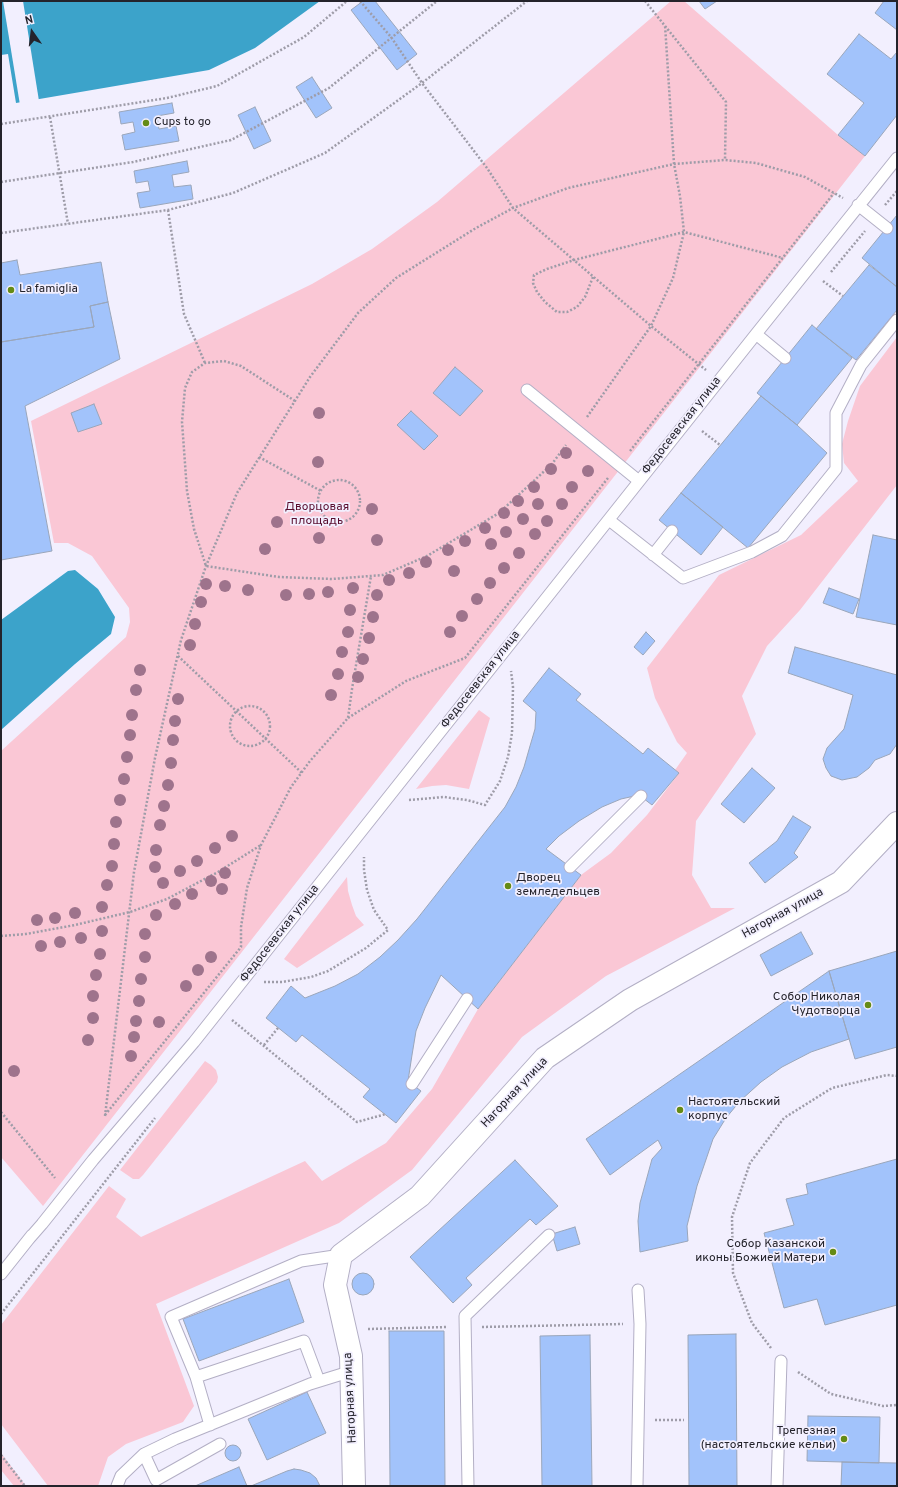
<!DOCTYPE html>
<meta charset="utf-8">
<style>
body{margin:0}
#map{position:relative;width:898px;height:1487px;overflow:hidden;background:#f2effe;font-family:Overpass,sans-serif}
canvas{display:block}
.frame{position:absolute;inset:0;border:2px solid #24232b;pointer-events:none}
.north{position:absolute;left:12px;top:12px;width:40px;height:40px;-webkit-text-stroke:3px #f2effe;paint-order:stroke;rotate:346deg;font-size:11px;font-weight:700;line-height:16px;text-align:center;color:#24232b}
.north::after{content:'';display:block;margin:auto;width:14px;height:18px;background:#24232b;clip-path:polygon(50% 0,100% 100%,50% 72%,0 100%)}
</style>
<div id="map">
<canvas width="898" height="1487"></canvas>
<div class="frame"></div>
<div class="north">N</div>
</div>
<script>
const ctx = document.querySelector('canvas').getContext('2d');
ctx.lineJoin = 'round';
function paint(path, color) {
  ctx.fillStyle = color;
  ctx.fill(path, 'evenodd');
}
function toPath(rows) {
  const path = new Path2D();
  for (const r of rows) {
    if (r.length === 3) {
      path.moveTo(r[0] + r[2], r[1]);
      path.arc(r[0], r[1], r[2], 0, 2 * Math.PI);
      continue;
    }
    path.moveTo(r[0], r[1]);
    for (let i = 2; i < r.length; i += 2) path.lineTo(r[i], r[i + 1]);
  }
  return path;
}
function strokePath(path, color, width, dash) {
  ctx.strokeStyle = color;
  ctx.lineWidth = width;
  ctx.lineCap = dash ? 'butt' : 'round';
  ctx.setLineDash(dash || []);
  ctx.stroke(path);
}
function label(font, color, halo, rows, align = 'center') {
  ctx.font = font + ' Overpass,sans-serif';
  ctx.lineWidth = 3.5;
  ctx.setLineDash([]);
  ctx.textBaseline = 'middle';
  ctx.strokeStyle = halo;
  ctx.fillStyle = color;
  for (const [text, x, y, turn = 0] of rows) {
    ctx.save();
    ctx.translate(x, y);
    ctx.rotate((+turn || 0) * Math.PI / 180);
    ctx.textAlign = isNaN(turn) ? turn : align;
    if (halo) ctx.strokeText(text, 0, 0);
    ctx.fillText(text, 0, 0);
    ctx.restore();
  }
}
paint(toPath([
 [671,1,684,1,838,135,865,156,43,1206,1,1157,1,751,126,637,130,622,129,608,92,556,68,543,54,543,31,421,312,284,372,249,437,202],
 [897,337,897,485,800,610,767,646,742,696,756,734,696,821,692,875,711,908,735,908,606,976,522,1037,412,1170,339,1223,156,1304,194,1406,183,1422,126,1444,108,1457,98,1486,48,1486,1,1424,1,1325,109,1186,126,1199,116,1217,141,1237,305,1161,322,1181,386,1143,432,1089,478,1009,581,875,611,853,647,815,679,773,675,770,687,753,677,742,655,698,647,668,719,575,801,535,858,481,844,463,842,444,848,421,860,386],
 [479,710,490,718,469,789,446,785,432,786,416,789],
 [347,877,348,891,352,905,356,916,364,925,297,968,284,959],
 [205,1061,211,1065,216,1070,218,1077,217,1082,143,1175,139,1179,133,1179,120,1170],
 [1,1453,26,1486,14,1486,1,1470]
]), '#fac7d5');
paint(toPath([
 [1,1,320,1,255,48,209,70,16,103,8,54,1,55],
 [75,570,98,589,115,617,111,634,75,664,1,730,1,620,68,571]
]), '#3ca3ca');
paint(toPath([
 [3,1,23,1,39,101,20,105]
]), '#f2effe');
const building = toPath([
 [363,1,375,1,417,54,397,70,351,10,363,1],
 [699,1,717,1,705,9,699,1],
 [884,1,897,1,897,30,875,13,884,1],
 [859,34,891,59,897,52,897,115,865,156,838,135,864,103,827,74,859,34],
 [312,77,332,108,316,118,296,87,312,77],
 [172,103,174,113,157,116,159,129,176,126,179,141,125,150,122,135,135,132,133,122,121,124,119,112,172,103],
 [255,107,271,141,254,149,238,115,255,107],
 [187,161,189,172,172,175,174,187,191,185,193,199,140,208,137,193,150,191,148,181,136,183,134,171,187,161],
 [897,215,897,287,862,258,897,215],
 [17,260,20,275,101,262,108,302,90,306,94,327,1,342,1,263,17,260],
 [869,265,897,287,897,310,856,360,816,329,869,265],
 [108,302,120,359,25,406,52,551,1,560,1,342,94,327,90,306,108,302],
 [812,325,852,358,797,425,757,393,812,325],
 [455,367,483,391,460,416,433,393,455,367],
 [761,396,797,425,827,453,748,548,681,493,761,396],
 [94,404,102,424,78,432,71,413,94,404],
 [411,411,438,436,424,450,397,425,411,411],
 [681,493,723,527,701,555,659,520,681,493],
 [873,535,897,540,897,625,856,617,873,535],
 [829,588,859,599,853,614,823,603,829,588],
 [646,632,655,641,643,655,634,647,646,632],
 [795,647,897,675,897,744,890,754,875,760,869,768,857,777,842,780,831,776,826,768,823,759,827,748,844,729,853,695,788,673,795,647],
 [549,668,581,694,576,700,643,754,648,748,679,773,652,805,639,795,621,799,602,807,579,821,559,836,546,849,581,875,478,1009,441,975,425,1008,416,1031,412,1055,408,1081,421,1091,396,1123,363,1097,370,1089,302,1035,296,1042,266,1018,291,986,305,998,335,986,358,974,380,957,398,940,417,919,505,807,516,787,524,767,530,746,535,729,536,712,523,701,549,668],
 [752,768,775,788,744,823,721,804,752,768],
 [793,816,811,827,794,853,798,857,765,883,749,863,777,841,793,816],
 [801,932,813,954,771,976,760,955,801,932],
 [897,951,897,1047,855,1059,829,971,897,951],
 [829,971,849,1039,811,1052,782,1067,761,1082,740,1101,726,1118,713,1139,697,1186,687,1226,688,1241,640,1252,638,1221,640,1203,652,1159,662,1148,658,1140,610,1175,586,1139,829,971],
 [897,1159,897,1305,825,1325,817,1299,784,1308,764,1233,794,1225,786,1199,808,1194,806,1184,897,1159],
 [515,1160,558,1206,536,1225,530,1219,466,1278,472,1285,453,1303,410,1257,515,1160],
 [575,1227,580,1244,557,1251,552,1234,575,1227],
 [363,1284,11],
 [289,1279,304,1322,199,1361,183,1319,289,1279],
 [389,1331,444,1331,445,1486,390,1486,389,1331],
 [736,1334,737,1486,689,1486,688,1335,736,1334],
 [590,1335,592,1486,542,1486,540,1336,590,1335],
 [307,1392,326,1433,267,1460,248,1419,307,1392],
 [808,1416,880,1417,879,1463,807,1461,808,1416],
 [233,1453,8],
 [842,1462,897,1463,897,1486,841,1486,842,1462],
 [239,1467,247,1486,195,1486,239,1467],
 [294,1469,301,1470,310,1473,316,1478,320,1486,251,1486,287,1471,294,1469]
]);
paint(building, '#a2c3fb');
strokePath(building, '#9aa6ba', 1);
const lane = toPath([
 [858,205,887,228],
 [756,334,785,358],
 [527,390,639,481],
 [609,520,683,578,752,552,782,536,836,469,836,413,861,365,897,320],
 [653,555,672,531],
 [570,867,641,796],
 [412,1084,467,999],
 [28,1240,42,1224,93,1160,194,1042,756,334,897,158],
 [1,1274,32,1235],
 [196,1377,171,1317,301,1261,341,1255],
 [210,1425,196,1377,304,1341,319,1381],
 [144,1454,156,1480,220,1444],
 [117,1486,121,1476,144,1454,175,1439,310,1384,352,1371],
 [468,1486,465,1316,549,1235],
 [637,1486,640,1324,638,1290],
 [777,1486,781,1361]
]);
const street = toPath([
 [354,1486,351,1356,335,1285,341,1255,420,1196,545,1058,630,1000,841,882,897,823]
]);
strokePath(lane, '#b3afc5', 13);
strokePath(street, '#b3afc5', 24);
strokePath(toPath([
 [360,1,391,37,422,83,487,168,513,208,651,326,706,370],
 [645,1,726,102,725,160],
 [50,117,68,224],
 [1,124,167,98,217,86,304,37,347,1],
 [1,182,133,162,231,140,329,88,437,1],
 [885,205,897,191],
 [168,210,184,314,205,363],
 [1,233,168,210,233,193,325,153,422,83,527,1],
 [831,272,865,231],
 [593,277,585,297,577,307,567,312,557,312,545,302,537,292,533,283,534,275,547,269,574,260,684,232,783,258],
 [823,281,843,296],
 [295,401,241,366,224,361,205,363,192,372,185,388,182,422,187,491,194,529,206,566,279,577,332,579,383,575,427,556,499,513,552,464,566,445],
 [587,417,651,326,673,278,684,232,680,196,674,164,665,25],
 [702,431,720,445],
 [630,451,834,193],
 [259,457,321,491],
 [339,501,21],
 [178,656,302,773],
 [250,726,20],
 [348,718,406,681,465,658,608,478],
 [409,800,444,797,467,800,485,805,500,781,508,757,512,733,513,687,511,671],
 [1,936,26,934,75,925,130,912,167,899,218,872,261,845],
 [264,982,282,982,311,977,328,971,366,948,388,930,374,910,367,890,364,870,364,857],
 [232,1020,357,1122,386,1114],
 [264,1045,278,1028],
 [1,1112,55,1178],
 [105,1115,241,947,241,927,247,888,261,845,291,787,310,761,348,718,352,689,371,576],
 [105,1116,134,872,155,758,181,640,206,566,237,493,310,377,358,313,396,278,476,228,513,208,568,188,674,164,725,160,756,163,805,177,843,198],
 [1,1314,155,1118],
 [482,1327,623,1324],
 [368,1329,447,1327],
 [771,1348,752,1323,733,1273,732,1217,750,1163,784,1118,832,1088,887,1075,897,1076],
 [798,1372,831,1394,883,1406,897,1405],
 [655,1420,684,1420],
 [1,1455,25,1486]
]), '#9e9ca8', 2.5, [2, 2]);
strokePath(lane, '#fff', 11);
strokePath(street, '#fff', 22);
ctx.fillStyle = '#9e738c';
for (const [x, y] of [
 [319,413],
 [566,453],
 [318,462],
 [551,469],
 [588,471],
 [534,487],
 [572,487],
 [518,501],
 [538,504],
 [562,504],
 [372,509],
 [504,513],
 [523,519],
 [547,521],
 [277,522],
 [485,528],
 [506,532],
 [535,534],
 [319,538],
 [377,540],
 [465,541],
 [491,544],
 [265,549],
 [448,550],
 [519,553],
 [426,562],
 [504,568],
 [454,571],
 [409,573],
 [389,580],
 [490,583],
 [206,584],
 [225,586],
 [353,588],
 [248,590],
 [328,592],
 [309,594],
 [286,595],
 [377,595],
 [477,599],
 [201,602],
 [350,610],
 [462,616],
 [373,617],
 [195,624],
 [348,632],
 [450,632],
 [369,638],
 [190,645],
 [342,652],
 [363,659],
 [140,670],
 [338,674],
 [358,677],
 [136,690],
 [331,695],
 [178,699],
 [132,715],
 [175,721],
 [130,735],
 [173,740],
 [127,757],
 [171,763],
 [124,779],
 [168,785],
 [120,800],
 [164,806],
 [116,822],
 [160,825],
 [232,836],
 [114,844],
 [215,848],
 [156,850],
 [197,861],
 [112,866],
 [155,867],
 [180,871],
 [225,873],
 [211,881],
 [163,883],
 [107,885],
 [222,889],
 [192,894],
 [175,904],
 [102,907],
 [75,913],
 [156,915],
 [55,918],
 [37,920],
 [102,931],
 [145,934],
 [81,938],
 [60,942],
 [41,946],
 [100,954],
 [145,957],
 [211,957],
 [198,970],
 [96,975],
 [141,979],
 [186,986],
 [93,996],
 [139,1001],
 [93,1018],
 [136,1021],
 [159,1022],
 [134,1037],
 [88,1040],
 [131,1056],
 [14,1071]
]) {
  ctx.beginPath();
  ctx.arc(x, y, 6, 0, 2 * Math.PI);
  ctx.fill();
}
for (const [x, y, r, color] of [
 [146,123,4,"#658b15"],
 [11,290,4,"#658b15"],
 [508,886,4,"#658b15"],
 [868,1005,4,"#658b15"],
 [680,1110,4,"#658b15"],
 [833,1252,4,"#658b15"],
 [844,1439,4,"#658b15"]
]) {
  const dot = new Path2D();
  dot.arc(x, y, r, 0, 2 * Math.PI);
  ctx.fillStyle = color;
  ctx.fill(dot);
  strokePath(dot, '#f2effe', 1.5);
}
label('12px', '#24232b', '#f2effe', [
 ["Cups to go",154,123],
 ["La famiglia",19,290],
 ["Дворец",516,879],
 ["земледельцев",516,893],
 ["Собор Николая",860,998,"right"],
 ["Чудотворца",860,1012,"right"],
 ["Настоятельский",688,1103],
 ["корпус",688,1117],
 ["Собор Казанской",825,1245,"right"],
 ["иконы Божией Матери",825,1259,"right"],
 ["Трепезная",836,1432,"right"],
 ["(настоятельские кельи)",836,1446,"right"]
], 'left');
label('12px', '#24232b', '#f2effe', [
 ["Федосеевская улица",682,426,-52],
 ["Федосеевская улица",481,680,-52],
 ["Нагорная улица",783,914,-29],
 ["Федосеевская улица",280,934,-52],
 ["Нагорная улица",515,1093,-47],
 ["Нагорная улица",351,1398,-93]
]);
label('12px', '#5a0e2f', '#f2effe', [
 ["Дворцовая",317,508],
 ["площадь",317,522]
]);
</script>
